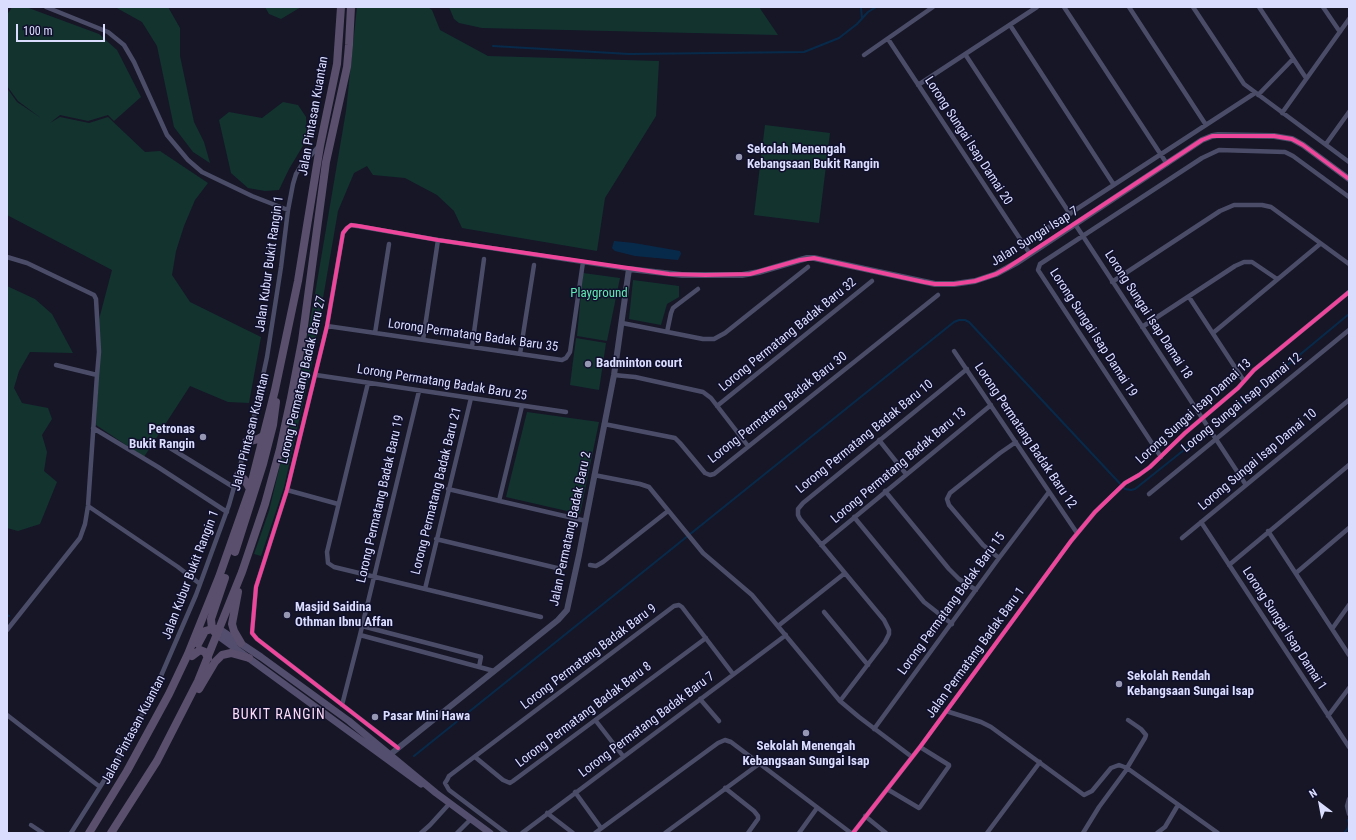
<!DOCTYPE html>
<style>
body{margin:0}
#map{position:relative;width:1356px;height:840px;overflow:hidden;background:#161627;font-family:"Roboto Condensed",sans-serif}
canvas{display:block}
.frame{position:absolute;inset:0;border:8px solid #dbddff;pointer-events:none}
.north{position:absolute;left:1300px;top:784px;width:40px;height:40px;-webkit-text-stroke:3px #10102d;paint-order:stroke;rotate:328deg;font-size:11px;font-weight:700;line-height:16px;text-align:center;color:#dbddff}
.north::after{content:'';display:block;margin:auto;width:14px;height:18px;background:#dbddff;clip-path:polygon(50% 0,100% 100%,50% 72%,0 100%)}
.scale{position:absolute;left:16px;top:24px;width:89px;height:18px;box-sizing:border-box;border:2px solid #dbddff;border-top:0;padding-left:5px;font-size:12px;line-height:14px;white-space:nowrap;color:#dbddff;-webkit-text-stroke:3px #10102d;paint-order:stroke}
</style>
<div id="map">
<canvas width="1356" height="840"></canvas>
<div class="frame"></div>
<div class="north">N</div>
<div class="scale">100 m</div>
</div>
<script>
const ctx = document.querySelector('canvas').getContext('2d');
ctx.lineJoin = 'round';
function paint(path, color) {
  ctx.fillStyle = color;
  ctx.fill(path, 'evenodd');
}
function toPath(rows) {
  const path = new Path2D();
  for (const r of rows) {
    path.moveTo(r[0], r[1]);
    for (let i = 2; i < r.length; i += 2) path.lineTo(r[i], r[i + 1]);
  }
  return path;
}
function strokePath(path, color, width, dash) {
  ctx.strokeStyle = color;
  ctx.lineWidth = width;
  ctx.lineCap = dash ? 'butt' : 'round';
  ctx.setLineDash(dash || []);
  ctx.stroke(path);
}
function label(font, color, halo, rows, align = 'center') {
  ctx.font = font + ' "Roboto Condensed",sans-serif';
  ctx.lineWidth = 3;
  ctx.setLineDash([]);
  ctx.textBaseline = 'middle';
  ctx.strokeStyle = halo;
  ctx.fillStyle = color;
  for (const [text, x, y, turn = 0] of rows) {
    ctx.save();
    ctx.translate(x, y);
    ctx.rotate((+turn || 0) * Math.PI / 180);
    ctx.textAlign = isNaN(turn) ? turn : align;
    if (halo) ctx.strokeText(text, 0, 0);
    ctx.fillText(text, 0, 0);
    ctx.restore();
  }
}
paint(toPath([
 [12,7,26,7,99,34,117,50,141,97,114,121,108,115,88,121,60,115,50,123,60,117,89,123,108,117,145,152,160,151,208,183,195,200,184,226,176,251,172,275,190,302,261,337,249,403,228,402,190,386,144,457,96,425,99,362,97,327,112,270,7,215,7,88,17,102,41,118,18,101,7,86,7,15],
 [115,7,168,7,180,28,180,56,194,122,204,142,210,163,193,152,174,127,157,46,142,22],
 [265,7,301,7,281,19,269,14],
 [357,7,428,7,432,10,440,30,488,56,659,61,656,116,605,198,597,251,462,228,454,211,437,195,405,178,373,175,367,166,354,173,338,211,311,368,284,487,261,556,254,554,269,511,297,394,316,288,346,111],
 [449,7,759,7,778,35,482,28,459,23,454,19],
 [283,102,298,105,306,117,307,139,289,169,279,190,265,191,248,188,231,173,219,120,229,112,262,118],
 [765,125,830,133,819,223,754,215],
 [583,273,620,278,607,341,577,336],
 [633,280,679,286,679,297,667,304,661,325,629,319],
 [7,286,35,299,52,314,73,353,30,352,19,371,14,388,22,403,48,408,52,419,42,435,47,452,44,471,57,482,40,524,18,531,7,528],
 [576,338,606,343,599,390,570,385],
 [527,412,599,422,580,514,506,497]
]), '#13332f');
paint(toPath([
 [614,241,634,243,680,251,681,254,678,260,635,256,615,251,612,248]
]), '#082a4a');
strokePath(toPath([
 [861,8,862,18],
 [493,46,629,54,804,52,839,38,857,24,868,12,876,7],
 [1215,425,1349,314],
 [7,615,9,616],
 [414,756,954,322,959,320,965,320,969,322,1125,489,1131,490,1135,489,1204,434],
 [1348,820,1349,824],
 [1344,833,1348,828,1349,824]
]), '#082a4a', 2);
strokePath(toPath([
 [46,7,108,32,124,45,134,62,167,135,188,160,202,172,252,196,288,210],
 [1064,7,1167,164],
 [1129,7,1206,125],
 [1193,7,1244,84,1349,162],
 [1259,7,1306,78],
 [1323,7,1340,32],
 [1010,25,1114,185],
 [888,39,1030,254],
 [965,54,1070,214],
 [864,55,933,7],
 [918,85,1037,7],
 [1258,95,1293,59],
 [1282,113,1349,19],
 [1326,144,1349,112],
 [1075,224,1246,485],
 [1023,244,1255,93],
 [7,257,27,263,94,295,96,299,99,352,97,375],
 [1112,282,1220,211,1234,205,1262,205,1271,207,1349,264],
 [1189,297,1244,381],
 [622,323,703,339,714,339,725,333,808,267],
 [327,326,562,360,566,358,570,352,583,262],
 [1142,327,1235,266,1244,262,1252,262,1277,279],
 [667,332,671,313,673,308,698,289],
 [375,333,389,244],
 [1213,333,1320,244],
 [423,340,438,240],
 [472,347,484,259],
 [954,351,1077,533],
 [520,354,534,265],
 [316,375,566,412],
 [614,375,635,377,703,392,711,398,748,446],
 [368,383,327,552,328,563,334,567,541,617],
 [717,406,872,281],
 [604,424,675,438,680,443,705,473,710,475,714,474,938,295],
 [93,428,158,467,227,512],
 [879,440,906,474],
 [162,443,235,488],
 [1161,457,1040,273,1038,270,1040,264,1202,158,1219,150,1285,152,1293,156,1349,197],
 [594,475,640,484,649,487,703,553,752,595,840,701,859,717,912,757],
 [448,489,586,521],
 [287,490,338,504],
 [885,491,949,569,959,579,976,590],
 [1149,494,1349,330],
 [499,501,522,406],
 [88,506,178,567,200,584],
 [854,517,924,602,952,624],
 [1201,522,1349,747],
 [1268,531,1349,655],
 [1182,538,1349,400],
 [436,539,561,569],
 [821,545,991,405],
 [999,558,983,545,949,505,947,499,950,493,1000,453,1016,442],
 [590,565,596,566,603,562,668,511],
 [1229,565,1349,465],
 [1296,573,1349,528],
 [425,589,471,398],
 [824,612,868,665],
 [362,626,481,657,479,667],
 [778,626,845,573],
 [1332,629,1349,605],
 [7,630,80,538,85,524,88,506,97,375,56,365],
 [360,635,494,671],
 [700,699,719,721],
 [840,701,885,642,889,634,889,630,884,620,800,519,798,515,798,509,803,503,967,369],
 [342,705,360,635,419,391],
 [946,711,981,722,991,727,1084,795,1092,791,1111,768,1119,765,1127,768,1218,833],
 [7,715,100,787],
 [1328,716,1349,688],
 [596,721,623,756],
 [874,729,999,558,1049,492],
 [398,748,257,639,252,633,256,587,287,490,327,326,343,233,347,228,351,225,438,240,629,269],
 [475,757,503,780,510,783,513,781,706,638],
 [1127,768,1145,738,1146,735,1141,729,1128,720],
 [725,788,754,811,758,816,758,819,748,833],
 [887,789,919,808,920,807,949,766,949,765,920,747],
 [575,792,601,828],
 [1349,799,1347,806,1349,814],
 [547,813,573,833],
 [865,816,886,833],
 [31,825,43,833],
 [71,833,117,760,154,692,196,595,229,505,255,413,267,357,281,267,288,210,293,184,296,174,301,166,319,146],
 [421,833,430,825,450,803],
 [457,833,471,819],
 [506,833,449,790,445,783,447,780,449,776,674,606,679,605,682,607,733,674],
 [522,833,786,635],
 [595,833,718,743,725,740,731,742,851,833],
 [665,833,759,764],
 [799,833,817,808],
 [853,833,920,747,1071,541,1095,512,1125,483,1139,475,1150,467,1185,433,1238,388,1254,370,1349,292],
 [987,833,1040,762],
 [1083,833,1099,807,1127,769],
 [1157,833,1165,827,1178,805]
]), '#4b4d68', 4.5);
strokePath(toPath([
 [387,757,558,620,567,610,579,555,614,375,629,269,682,275,742,275,759,272,807,258,814,258,935,284,954,284,975,281,996,274,1018,262,1202,140,1212,136,1218,135,1274,136,1292,139,1303,145,1349,179]
]), '#4b4d68', 6);
strokePath(toPath([
 [219,629,261,657,349,721,436,793,490,833],
 [217,635,421,784]
]), '#534e6d', 7);
strokePath(toPath([
 [246,442,258,439,263,436],
 [238,475,244,479,250,489],
 [235,552,263,464,273,425,276,402],
 [238,592,232,624,234,631,241,643],
 [217,635,212,629,211,619,225,578],
 [198,644,205,631,212,629,216,629],
 [192,656,200,650,205,652,208,658],
 [199,689,215,662,222,655,231,653,249,658],
 [89,833,127,771,169,694,188,654,219,577,250,489,275,390,298,281,320,146,337,64,341,7],
 [111,833,157,761,198,681,242,572,265,504,280,449,291,398,302,341,326,162,347,67,349,45,351,7]
]), '#5a4f6c', 8);
strokePath(toPath([
 [398,748,257,639,252,633,256,587,287,490,327,326,343,233,347,228,351,225,359,226,438,240,669,274,705,275,750,274,800,260,814,258,924,282,935,284,954,284,975,281,996,274,1007,268,1202,140,1212,136,1274,136,1292,139,1303,145,1349,179],
 [853,833,920,747,1071,541,1095,512,1125,483,1139,475,1150,467,1185,433,1238,388,1254,370,1349,292]
]), '#ed469a', 4);
for (const [x, y, r, color] of [
 [739,157,4,"#9697b3"],
 [588,364,4,"#9697b3"],
 [203,437,4,"#9697b3"],
 [287,615,4,"#9697b3"],
 [1119,684,4,"#9697b3"],
 [375,717,4,"#9697b3"],
 [806,733,4,"#9697b3"]
]) {
  const dot = new Path2D();
  dot.arc(x, y, r, 0, 2 * Math.PI);
  ctx.fillStyle = color;
  ctx.fill(dot);
  strokePath(dot, '#10102d', 1.5);
}
label('13px', '#dbddff', '#10102d', [
 ["Jalan Pintasan Kuantan",314,116,-80],
 ["Lorong Sungai Isap Damai 20",968,141,57],
 ["Jalan Sungai Isap 7",1035,237,-32],
 ["Jalan Kubur Bukit Rangin 1",270,264,-82],
 ["Lorong Sungai Isap Damai 18",1148,315,57],
 ["Lorong Sungai Isap Damai 19",1093,333,57],
 ["Lorong Permatang Badak Baru 32",788,335,-39],
 ["Lorong Permatang Badak Baru 35",473,336,8],
 ["Lorong Permatang Badak Baru 27",303,380,-77],
 ["Lorong Permatang Badak Baru 25",442,383,9],
 ["Lorong Sungai Isap Damai 12",1242,403,-39],
 ["Lorong Permatang Badak Baru 30",778,408,-38],
 ["Lorong Sungai Isap Damai 13",1194,412,-42],
 ["Jalan Pintasan Kuantan",251,432,-76],
 ["Lorong Permatang Badak Baru 12",1025,436,56],
 ["Lorong Permatang Badak Baru 10",865,437,-39],
 ["Lorong Sungai Isap Damai 10",1258,460,-40],
 ["Lorong Permatang Badak Baru 13",899,466,-40],
 ["Lorong Permatang Badak Baru 21",437,491,-76],
 ["Lorong Permatang Badak Baru 19",381,499,-77],
 ["Jalan Permatang Badak Baru 2",571,529,-78],
 ["Jalan Kubur Bukit Rangin 1",191,575,-69],
 ["Lorong Permatang Badak Baru 15",952,604,-54],
 ["Lorong Sungai Isap Damai 1",1284,629,57],
 ["Jalan Permatang Badak Baru 1",976,653,-54],
 ["Lorong Permatang Badak Baru 9",589,657,-37],
 ["Lorong Permatang Badak Baru 8",584,715,-37],
 ["Lorong Permatang Badak Baru 7",647,725,-37],
 ["Jalan Pintasan Kuantan",134,730,-62]
]);
label('bold 13px', '#dbddff', '#10102d', [
 ["Sekolah Menengah",747,150],
 ["Kebangsaan Bukit Rangin",747,165],
 ["Badminton court",596,364],
 ["Petronas",195,430,"right"],
 ["Bukit Rangin",195,445,"right"],
 ["Masjid Saidina",295,608],
 ["Othman Ibnu Affan",295,623],
 ["Sekolah Rendah",1127,677],
 ["Kebangsaan Sungai Isap",1127,692],
 ["Pasar Mini Hawa",383,717],
 ["Sekolah Menengah",806,747,"center"],
 ["Kebangsaan Sungai Isap",806,762,"center"]
], 'left');
label('13px', '#5ee9b1', '#10102d', [
 ["Playground",599,294]
]);
ctx.letterSpacing = '1px';
label('14px', '#ffddf8', '#10102d', [
 ["BUKIT RANGIN",279,715]
]);
ctx.letterSpacing = '0px';
</script>
